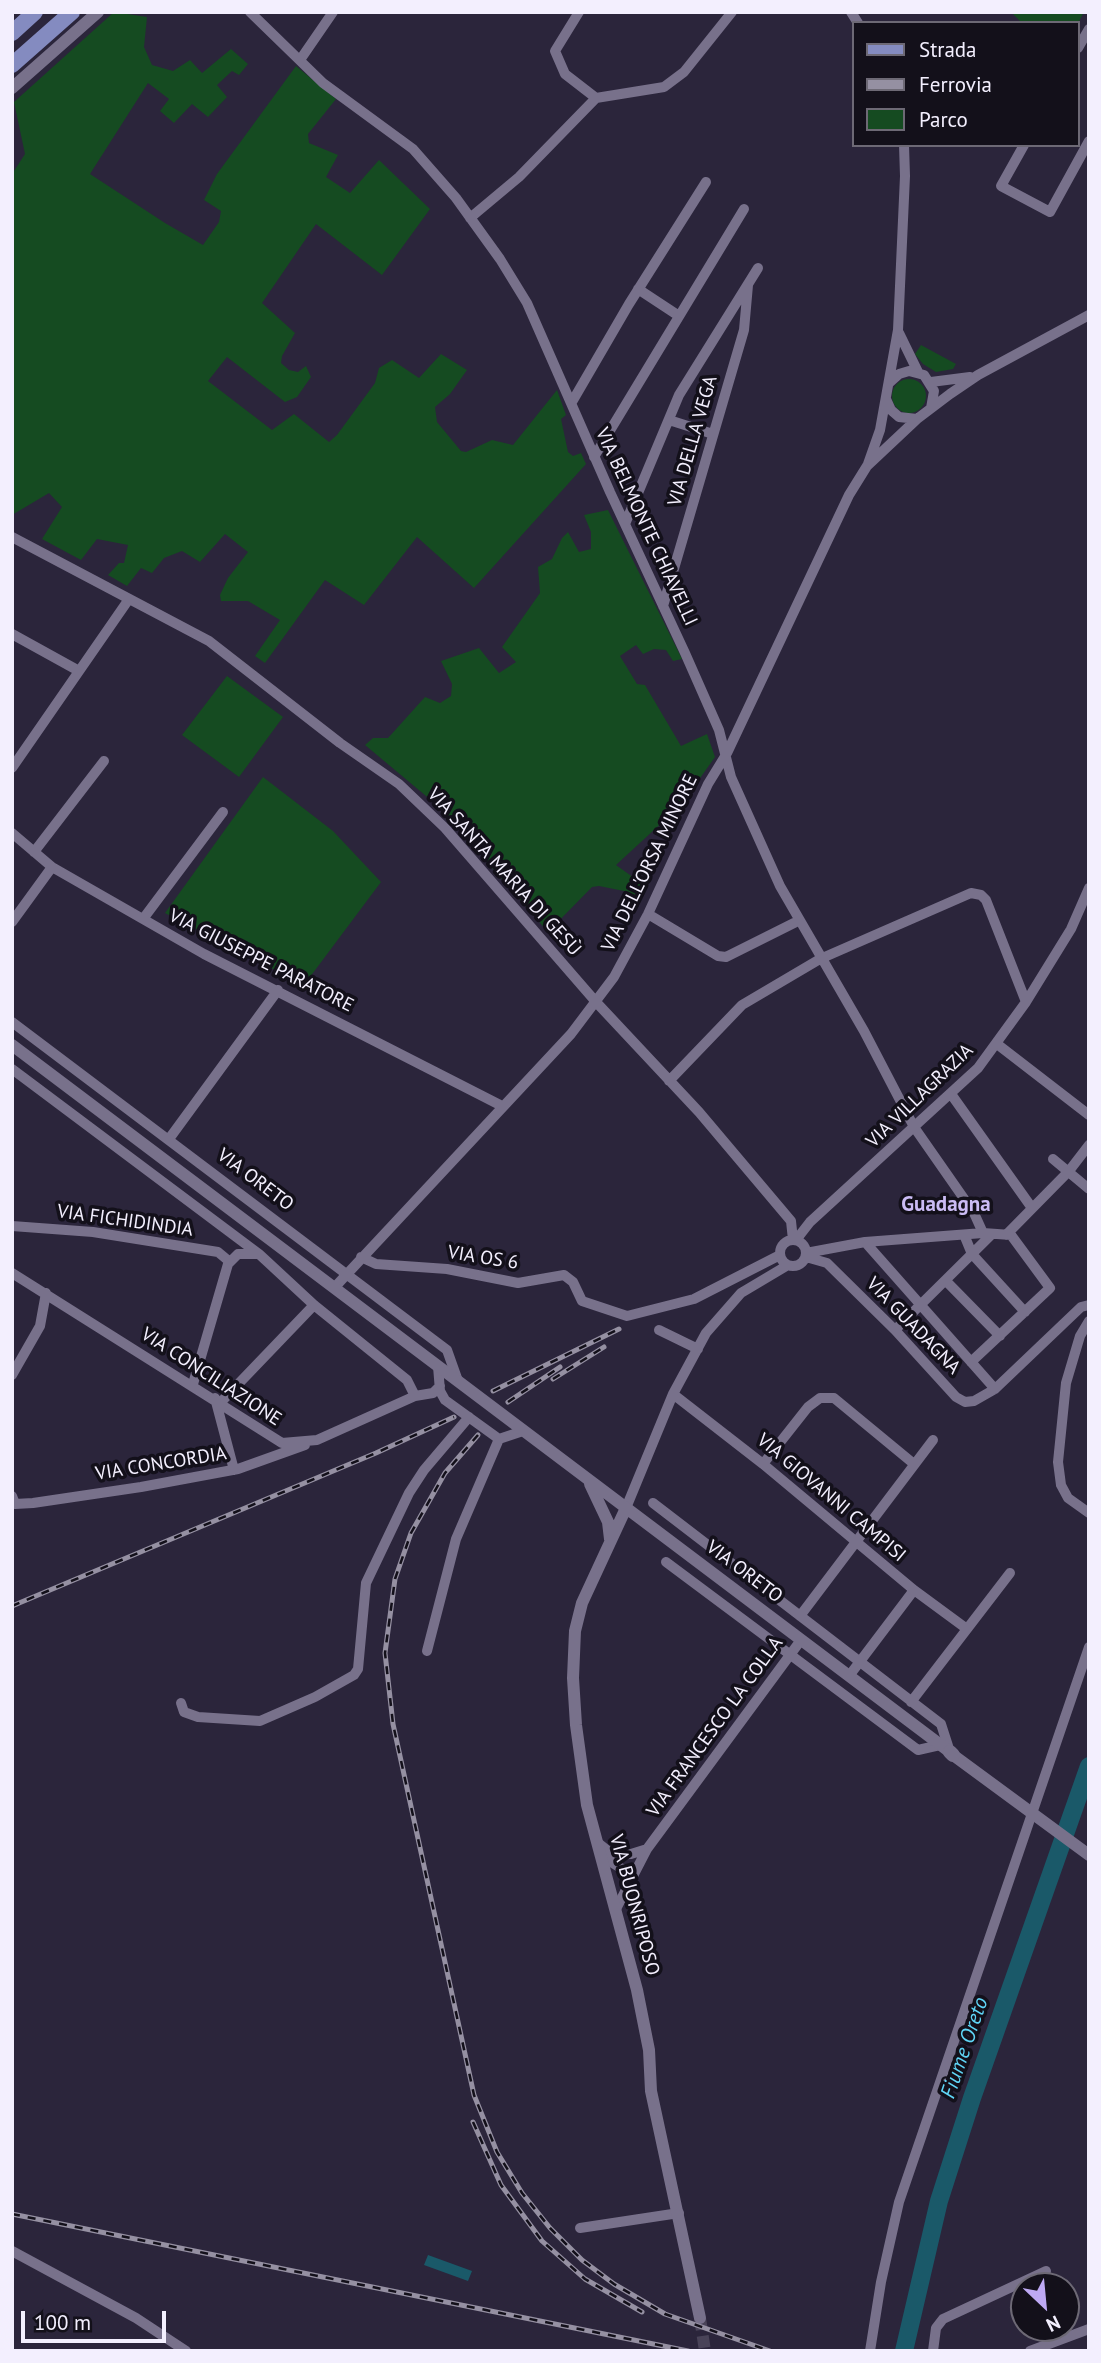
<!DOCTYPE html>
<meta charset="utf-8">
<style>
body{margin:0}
#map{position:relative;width:1101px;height:2363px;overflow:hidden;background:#2b253b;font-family:"PT Sans",sans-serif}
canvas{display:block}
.frame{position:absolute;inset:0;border:14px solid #f3effe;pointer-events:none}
.legend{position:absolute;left:852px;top:21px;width:228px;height:126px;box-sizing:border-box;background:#13101a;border:2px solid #6d6975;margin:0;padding:9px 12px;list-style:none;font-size:21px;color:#f3effe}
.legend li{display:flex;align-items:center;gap:14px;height:35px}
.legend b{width:35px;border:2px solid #6d6975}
.north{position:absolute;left:1010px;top:2272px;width:70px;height:70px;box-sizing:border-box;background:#13101a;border:2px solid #6d6975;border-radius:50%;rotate:154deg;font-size:19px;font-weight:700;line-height:28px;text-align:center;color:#f3effe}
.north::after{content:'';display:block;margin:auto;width:24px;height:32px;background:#bea9f4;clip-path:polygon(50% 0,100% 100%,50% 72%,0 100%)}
.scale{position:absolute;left:21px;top:2311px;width:145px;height:32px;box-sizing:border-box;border:4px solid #f3effe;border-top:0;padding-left:9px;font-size:21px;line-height:24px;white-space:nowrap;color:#f3effe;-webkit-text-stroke:5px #13101a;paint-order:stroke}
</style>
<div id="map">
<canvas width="1101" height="2363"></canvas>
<div class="frame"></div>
<ul class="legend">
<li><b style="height:9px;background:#848bc0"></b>Strada</li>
<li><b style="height:9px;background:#9590a2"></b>Ferrovia</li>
<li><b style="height:19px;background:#154b21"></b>Parco</li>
</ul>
<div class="north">N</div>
<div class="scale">100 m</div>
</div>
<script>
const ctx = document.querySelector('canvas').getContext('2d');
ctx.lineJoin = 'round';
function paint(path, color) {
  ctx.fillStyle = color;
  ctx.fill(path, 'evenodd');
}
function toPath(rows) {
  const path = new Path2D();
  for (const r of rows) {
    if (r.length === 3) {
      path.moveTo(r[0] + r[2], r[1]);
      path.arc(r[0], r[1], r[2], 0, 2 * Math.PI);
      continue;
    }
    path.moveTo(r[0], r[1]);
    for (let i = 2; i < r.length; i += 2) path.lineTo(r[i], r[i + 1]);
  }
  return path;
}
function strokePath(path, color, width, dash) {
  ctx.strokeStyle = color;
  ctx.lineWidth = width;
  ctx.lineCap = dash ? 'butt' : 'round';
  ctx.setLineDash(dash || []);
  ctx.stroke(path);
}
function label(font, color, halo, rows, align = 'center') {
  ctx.font = font + ' "PT Sans",sans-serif';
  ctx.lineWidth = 7;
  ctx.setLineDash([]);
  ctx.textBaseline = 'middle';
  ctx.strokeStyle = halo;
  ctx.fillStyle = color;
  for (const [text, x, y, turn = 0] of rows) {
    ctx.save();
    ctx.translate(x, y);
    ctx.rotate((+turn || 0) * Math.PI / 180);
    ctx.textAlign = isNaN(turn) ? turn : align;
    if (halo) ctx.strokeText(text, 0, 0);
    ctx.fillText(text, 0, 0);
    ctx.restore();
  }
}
paint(toPath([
 [114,12,147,17,144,47,152,65,173,71,190,60,202,73,231,49,248,64,239,75,232,71,217,85,227,97,208,117,192,104,174,123,160,111,169,99,148,83,90,174,165,223,203,245,219,222,221,211,204,200,217,174,296,66,336,99,308,134,309,143,338,155,326,177,350,193,379,160,430,209,382,275,316,224,262,303,295,333,282,356,281,363,289,370,298,372,306,366,311,377,297,397,285,402,227,357,208,381,272,430,294,414,329,442,337,435,375,383,379,368,392,360,419,378,441,354,467,370,450,394,435,407,437,422,461,451,466,452,492,440,513,445,557,390,566,415,561,419,568,452,573,456,581,453,586,464,474,588,417,537,364,605,325,580,265,663,255,656,280,620,248,601,221,601,220,595,228,578,248,552,225,534,200,562,182,551,164,558,152,573,141,568,127,586,108,575,119,563,124,563,128,545,97,539,81,560,42,539,62,507,49,493,12,515,12,174,25,154,14,102],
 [1011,12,1084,12,1078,23,1022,23],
 [921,345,956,364,953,369,936,372,923,364,915,354],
 [909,396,17],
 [608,510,682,659,673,661,666,650,654,649,643,654,636,645,620,656,637,684,645,685,681,746,707,734,715,757,681,805,616,865,644,885,638,900,624,891,599,886,592,887,548,932,438,806,365,745,373,738,388,738,425,697,440,703,451,696,452,684,441,661,479,648,499,673,516,662,502,647,540,593,538,567,552,559,562,538,568,532,579,552,591,549,591,532,584,515],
 [227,676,283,717,239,777,182,735],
 [263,777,333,831,381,882,304,985,165,913]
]), '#154b21');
paint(toPath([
 [428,2255,472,2271,468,2281,424,2265]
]), '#1a5969');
strokePath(toPath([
 [904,2351,939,2201,972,2098,1089,1766]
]), '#1a5969', 18);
strokePath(toPath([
 [700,2318,705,2351]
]), '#494358', 12, [12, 6]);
strokePath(toPath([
 [250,12,323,83,413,149,456,198,500,259,527,303,610,492,685,653,719,730,731,777,780,886,864,1031,914,1127,974,1213,983,1233],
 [579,12,555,51,565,74,596,98,664,87,684,72,732,12],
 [851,12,858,23],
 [1078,48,1089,29],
 [300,60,333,12],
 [1024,145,1001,186,1050,212,1089,141],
 [470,218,519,177,596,98],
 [638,289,679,316],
 [899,333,918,372],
 [931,382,970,377],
 [889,383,899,374,909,371,924,375,934,391,931,408],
 [886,399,891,410,899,417,917,419],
 [572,402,629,304,706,182],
 [669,420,713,434],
 [594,457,744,209],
 [868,464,880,430,898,330,905,176,904,145],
 [625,524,679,395,758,268],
 [12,537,209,641,340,743,399,784,445,828,596,1002,699,1112,791,1221,793,1240],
 [663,606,744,330,748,285],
 [12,634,79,671],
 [12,768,129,599],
 [12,833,52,867,204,954,502,1106],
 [34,852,104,761],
 [648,914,718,956,726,957,798,921],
 [143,919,223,812],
 [12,922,52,867],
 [12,1022,447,1350,458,1381],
 [997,1044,1089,1115],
 [12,1069,259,1254,314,1305,407,1380,415,1396],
 [669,1081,742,1005,820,959,971,893,981,895,986,900,1026,1002],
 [951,1094,1032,1208],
 [169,1139,278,990],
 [1053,1159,1089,1189],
 [12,1226,93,1232,218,1252,230,1262],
 [1006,1235,1069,1171,1089,1145],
 [965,1237,972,1254,1025,1312],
 [796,1240,810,1222,978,1068,1026,1002,1071,929,1089,888],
 [793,1253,13],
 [865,1242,995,1389],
 [806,1253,865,1242,983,1233,1011,1235,1050,1288,971,1362],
 [361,1257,376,1264,447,1269,518,1283,564,1275,573,1282,582,1301,627,1316,694,1299,780,1255],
 [806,1257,827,1263,895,1330,956,1397,965,1402,974,1401,995,1389,1081,1307,1089,1305],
 [12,1273,282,1443,317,1440,415,1396,433,1393,440,1386],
 [946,1281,1000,1336],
 [334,1288,571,1034,614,977,648,914,708,784,727,753,849,495,867,466,917,419,950,394,978,375,1089,315],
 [1089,1321,1080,1336,1066,1383,1058,1462,1061,1485,1068,1498,1089,1513],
 [659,1330,698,1349],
 [895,1330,992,1234],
 [438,1366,440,1391,445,1400,499,1439,523,1431],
 [12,1375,40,1326,46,1293],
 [193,1384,228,1264,238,1254,256,1254],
 [673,1394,763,1464,914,1590,967,1629],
 [215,1398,234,1470],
 [221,1402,314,1305],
 [763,1464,808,1407,820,1398,834,1398,914,1464],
 [12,1496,15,1504,33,1503,141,1487,238,1469,305,1445],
 [653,1503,941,1724,950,1752],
 [626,1508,673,1394,706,1333,741,1293,788,1265],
 [666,1562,918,1750,940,1745],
 [800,1616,933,1440],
 [427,1651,456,1539,499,1439],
 [849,1676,914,1590],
 [911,1702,1010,1573],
 [181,1703,184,1712,198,1717,260,1721,315,1697,354,1675,358,1669,366,1583,409,1493,424,1470,469,1417],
 [598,1843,613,1855,631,1854,647,1849],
 [603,1851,611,1862,632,1875],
 [616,1909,647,1849,801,1640],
 [580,2228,679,2213],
 [12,2251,136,2318,186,2351],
 [870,2351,881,2282,899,2202,1089,1647],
 [933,2351,936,2328,943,2319,1046,2271],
 [1030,2351,1089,2329]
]), '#78718b', 10);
strokePath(toPath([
 [12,88,98,12],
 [12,1045,950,1752],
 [590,1484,608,1522,610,1539],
 [626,1508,582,1603,575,1631,573,1678,576,1725,587,1805,637,1990,649,2050,651,2091,700,2318],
 [953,1755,1089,1855]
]), '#78718b', 12);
strokePath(toPath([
 [950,1752,953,1755]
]), '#78718b', 14);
strokePath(toPath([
 [12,33,35,12],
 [12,65,72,12]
]), '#848bc0', 16);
const rail = toPath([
 [553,1379,604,1347],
 [493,1391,619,1329],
 [508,1402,560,1367],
 [478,1435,445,1473,411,1533,395,1579,385,1653,393,1724,474,2095,497,2152,522,2193,550,2228,582,2260,614,2284,665,2314,770,2351],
 [12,1606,376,1453,454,1417],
 [473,2122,501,2185,542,2241,585,2279,642,2312],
 [12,2214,688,2351]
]);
strokePath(rail, '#9590a2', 5);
strokePath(rail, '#13101a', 2.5, [8]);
label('19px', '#f3effe', '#13101a', [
 ["VIA DELLA VEGA",693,441,-74],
 ["VIA BELMONTE CHIAVELLI",646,527,65],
 ["VIA DELL'ORSA MINORE",650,863,-64],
 ["VIA SANTA MARIA DI GESÙ",504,872,48],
 ["VIA GIUSEPPE PARATORE",261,961,27],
 ["VIA VILLAGRAZIA",920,1096,-44],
 ["VIA ORETO",255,1180,37],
 ["VIA FICHIDINDIA",125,1221,8],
 ["VIA OS 6",483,1258,9],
 ["VIA GUADAGNA",913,1326,46],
 ["VIA CONCILIAZIONE",211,1377,33],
 ["VIA CONCORDIA",161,1464,-9],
 ["VIA GIOVANNI CAMPISI",831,1498,40],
 ["VIA ORETO",744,1572,37],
 ["VIA FRANCESCO LA COLLA",715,1727,-54],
 ["VIA BUONRIPOSO",634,1905,75]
]);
label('bold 21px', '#cbbcf5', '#13101a', [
 ["Guadagna",946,1205]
]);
label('italic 21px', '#5fd4f5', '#13101a', [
 ["Fiume Oreto",965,2048,-71]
]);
</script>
